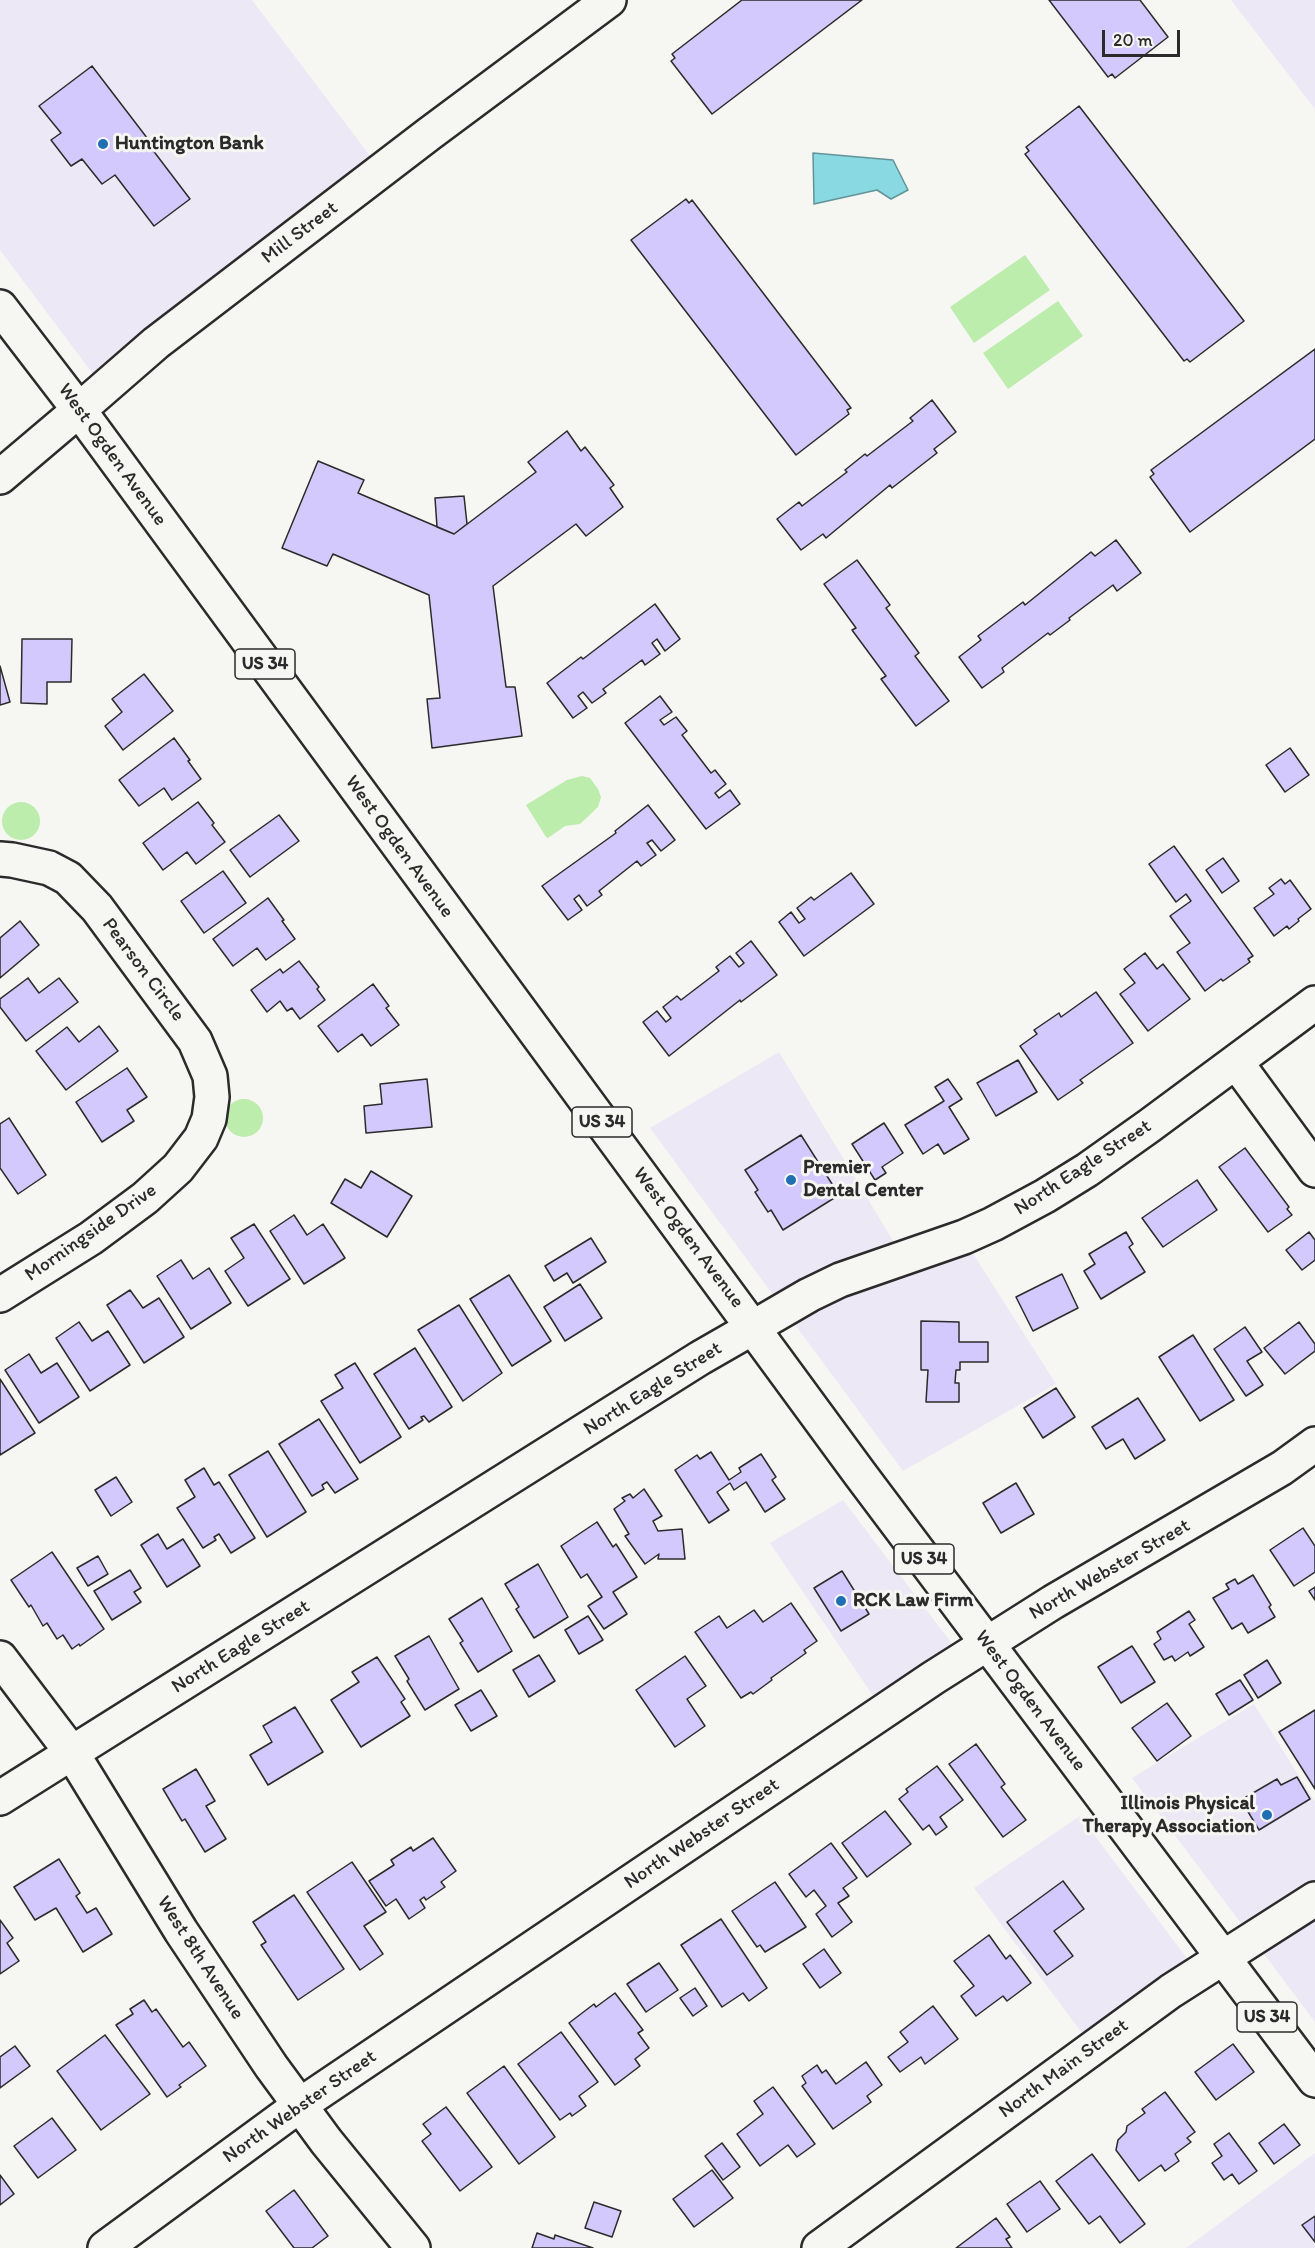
<!DOCTYPE html>
<style>
body{margin:0}
#map{position:relative;width:1315px;height:2248px;overflow:hidden;background:#f6f6f2;font-family:Itim,sans-serif}
canvas{display:block}
.scale{position:absolute;left:1102px;top:30px;width:78px;height:27px;box-sizing:border-box;border:3px solid #2b2b2b;border-top:0;padding-left:8px;font-size:18px;line-height:21px;white-space:nowrap;color:#2b2b2b;-webkit-text-stroke:4px #f6f6f2;paint-order:stroke}
</style>
<div id="map">
<canvas width="1315" height="2248"></canvas>
<div class="scale">20 m</div>
</div>
<script>
const ctx = document.querySelector('canvas').getContext('2d');
ctx.lineJoin = 'round';
function paint(path, color) {
  ctx.fillStyle = color;
  ctx.fill(path, 'evenodd');
}
function toPath(rows) {
  const path = new Path2D();
  for (const r of rows) {
    if (r.length === 3) {
      path.moveTo(r[0] + r[2], r[1]);
      path.arc(r[0], r[1], r[2], 0, 2 * Math.PI);
      continue;
    }
    path.moveTo(r[0], r[1]);
    for (let i = 2; i < r.length; i += 2) path.lineTo(r[i], r[i + 1]);
  }
  return path;
}
function strokePath(path, color, width, dash) {
  ctx.strokeStyle = color;
  ctx.lineWidth = width;
  ctx.lineCap = dash ? 'butt' : 'round';
  ctx.setLineDash(dash || []);
  ctx.stroke(path);
}
function label(font, color, halo, rows, align = 'center') {
  ctx.font = font + ' Itim,sans-serif';
  ctx.lineWidth = 6;
  ctx.setLineDash([]);
  ctx.textBaseline = 'middle';
  ctx.strokeStyle = halo;
  ctx.fillStyle = color;
  for (const [text, x, y, turn = 0] of rows) {
    ctx.save();
    ctx.translate(x, y);
    ctx.rotate((+turn || 0) * Math.PI / 180);
    ctx.textAlign = isNaN(turn) ? turn : align;
    if (halo) ctx.strokeText(text, 0, 0);
    ctx.fillText(text, 0, 0);
    ctx.restore();
  }
}
paint(toPath([
 [0,0,252,0,377,165,99,382,0,250],
 [1231,0,1315,0,1315,109],
 [779,1052,904,1259,965,1241,1056,1384,903,1471,650,1128],
 [843,1500,965,1661,886,1715,770,1543],
 [1254,1704,1315,1802,1315,2022,1132,1778],
 [1080,1816,1201,1977,1097,2053,974,1888],
 [1315,2153,1315,2248,1186,2248]
]), '#ece8f5');
paint(toPath([
 [1025,255,1050,290,974,343,950,307],
 [1058,301,1083,336,1008,389,983,353],
 [582,776,590,778,598,789,601,797,598,807,580,824,565,826,548,838,546,837,526,805,567,780],
 [21,821,19],
 [244,1118,19]
]), '#bcedac');
const water = toPath([
 [813,153,893,160,908,190,891,199,877,190,814,204,813,153]
]);
paint(water, '#88d9e1');
strokePath(water, '#639398', 1.5);
const building = toPath([
 [742,0,862,0,712,114,671,61,675,58,672,54,742,0],
 [1049,0,1140,0,1168,37,1115,78,1112,74,1108,77,1049,0],
 [92,66,154,147,152,149,190,199,154,226,115,175,102,184,82,159,71,166,51,140,61,133,39,106,92,66],
 [1079,106,1244,321,1190,362,1187,359,1184,361,1025,154,1029,151,1026,147,1079,106],
 [686,199,689,203,692,200,851,408,847,410,849,414,796,455,631,240,686,199],
 [1315,349,1315,439,1190,532,1150,477,1154,474,1151,470,1315,349],
 [932,400,956,432,934,449,937,453,892,488,890,485,826,538,823,534,801,550,777,519,799,502,802,506,847,472,845,470,865,454,867,456,913,421,910,418,932,400],
 [567,431,581,451,585,447,614,485,610,488,623,507,586,536,576,524,493,586,506,687,515,687,522,736,432,748,427,699,440,698,429,595,333,554,327,566,282,548,318,461,364,480,358,493,454,534,536,472,528,462,567,431],
 [464,496,467,524,454,534,437,527,435,498,464,496],
 [1116,540,1141,573,1117,591,1113,585,1069,618,1070,620,1050,635,1048,633,1002,668,1004,672,982,688,959,657,981,640,978,636,1023,602,1025,605,1091,552,1095,556,1116,540],
 [857,560,890,605,886,608,919,653,915,656,949,701,916,726,881,679,886,676,852,630,856,628,824,584,857,560],
 [655,604,680,639,665,651,657,639,652,643,660,654,645,665,642,660,603,689,606,693,592,703,583,692,578,696,587,708,573,718,547,683,581,657,583,659,655,604],
 [22,639,72,639,71,682,47,682,47,704,21,703,22,639],
 [0,666,10,702,0,705,0,666],
 [144,674,173,711,123,750,105,726,122,712,112,699,144,674],
 [660,696,672,712,660,720,664,725,676,717,687,731,682,735,711,773,715,770,726,784,715,793,719,798,730,790,740,804,706,829,625,723,660,696],
 [174,738,190,760,188,761,201,779,172,800,164,788,139,806,119,780,174,738],
 [1290,748,1309,775,1285,792,1266,765,1290,748],
 [198,802,214,823,212,825,225,842,196,864,187,852,163,870,143,843,198,802],
 [648,805,675,840,661,851,652,840,647,843,656,855,641,866,637,861,599,891,602,895,587,906,579,895,574,899,582,910,568,920,542,886,616,833,615,831,648,805],
 [279,815,299,841,250,877,230,850,279,815],
 [1174,846,1253,956,1248,959,1250,962,1223,981,1221,979,1205,991,1177,952,1190,943,1170,916,1191,901,1186,894,1176,902,1149,864,1174,846],
 [1223,858,1239,881,1222,893,1206,870,1223,858],
 [223,871,246,903,204,933,181,901,223,871],
 [851,873,874,904,804,956,779,922,791,912,799,923,805,919,797,908,811,897,814,900,851,873],
 [1281,879,1285,884,1290,880,1311,909,1298,919,1299,921,1289,929,1287,926,1274,936,1254,908,1274,894,1269,888,1281,879],
 [268,898,284,920,282,921,295,939,266,960,257,948,233,966,213,939,268,898],
 [20,921,39,945,0,978,0,938,20,921],
 [751,941,777,975,741,1002,740,1000,669,1056,643,1022,657,1011,666,1022,671,1018,663,1007,677,996,681,1000,719,971,716,967,730,956,739,967,744,963,736,953,751,941],
 [1145,953,1157,969,1163,964,1190,999,1148,1031,1120,994,1135,983,1124,969,1145,953],
 [299,961,319,987,317,989,325,1000,300,1019,292,1008,287,1011,280,1001,267,1012,251,990,280,969,283,973,299,961],
 [28,978,39,993,59,978,78,1002,26,1041,0,1007,0,999,28,978],
 [373,984,389,1006,386,1008,399,1025,371,1046,362,1034,338,1052,318,1026,373,984],
 [1096,992,1133,1043,1080,1080,1083,1083,1058,1100,1020,1046,1037,1034,1034,1030,1059,1013,1061,1017,1096,992],
 [99,1026,118,1051,66,1090,36,1051,67,1027,79,1042,99,1026],
 [1018,1060,1037,1092,996,1116,977,1083,1018,1060],
 [127,1068,147,1097,127,1110,134,1121,102,1142,76,1102,127,1068],
 [427,1079,432,1127,366,1133,364,1106,382,1104,380,1084,427,1079],
 [948,1079,962,1099,949,1107,969,1139,944,1154,938,1144,923,1154,905,1125,944,1101,935,1087,948,1079],
 [9,1118,46,1175,18,1194,0,1168,0,1124,9,1118],
 [884,1123,903,1153,882,1167,886,1173,875,1180,852,1144,884,1123],
 [801,1135,839,1195,783,1230,771,1210,768,1212,755,1192,758,1190,745,1170,801,1135],
 [1245,1148,1289,1207,1287,1209,1292,1215,1268,1232,1219,1167,1245,1148],
 [371,1171,412,1196,387,1237,331,1203,345,1179,361,1188,371,1171],
 [1197,1180,1217,1210,1163,1247,1142,1218,1197,1180],
 [294,1215,307,1235,323,1224,345,1258,304,1284,270,1231,294,1215],
 [254,1224,290,1279,248,1306,225,1271,244,1258,231,1238,254,1224],
 [1126,1232,1133,1244,1129,1247,1145,1272,1101,1299,1084,1271,1095,1264,1089,1254,1126,1232],
 [1309,1232,1315,1240,1315,1260,1302,1270,1286,1250,1309,1232],
 [591,1238,606,1262,573,1283,567,1273,554,1281,545,1266,591,1238],
 [181,1260,193,1279,209,1268,231,1303,191,1329,157,1276,181,1260],
 [1062,1274,1078,1308,1033,1331,1016,1297,1062,1274],
 [509,1275,551,1341,512,1366,470,1299,509,1275],
 [580,1284,602,1318,565,1341,544,1307,580,1284],
 [130,1290,143,1308,159,1298,184,1337,144,1363,107,1305,130,1290],
 [459,1305,502,1373,463,1401,418,1330,459,1305],
 [921,1321,959,1322,959,1342,988,1342,988,1362,960,1362,960,1370,956,1370,955,1383,959,1383,959,1402,926,1402,928,1370,921,1370,921,1321],
 [79,1322,92,1341,108,1331,130,1365,90,1391,56,1338,79,1322],
 [1299,1322,1315,1344,1315,1351,1285,1374,1264,1348,1299,1322],
 [1245,1327,1262,1352,1247,1361,1263,1385,1246,1396,1214,1349,1245,1327],
 [1193,1335,1234,1400,1200,1421,1159,1357,1193,1335],
 [415,1348,452,1407,429,1422,424,1416,421,1417,423,1420,409,1429,374,1374,415,1348],
 [29,1354,41,1373,57,1363,79,1397,39,1423,5,1370,29,1354],
 [355,1363,401,1437,360,1463,321,1401,343,1388,335,1375,355,1363],
 [0,1379,35,1433,0,1455,0,1379],
 [1056,1388,1075,1417,1043,1438,1024,1408,1056,1388],
 [1138,1398,1165,1440,1135,1459,1123,1439,1106,1449,1092,1427,1138,1398],
 [319,1419,358,1479,335,1493,327,1482,322,1485,324,1489,312,1496,279,1444,319,1419],
 [268,1451,306,1512,267,1537,229,1475,268,1451],
 [711,1452,729,1480,741,1472,739,1468,761,1454,776,1477,772,1480,785,1499,765,1512,746,1482,734,1490,730,1483,717,1492,729,1510,709,1523,675,1470,697,1455,700,1459,711,1452],
 [204,1468,214,1485,219,1482,255,1538,231,1553,219,1534,214,1537,216,1540,203,1548,177,1508,195,1497,185,1480,204,1468],
 [116,1477,132,1502,111,1516,95,1490,116,1477],
 [1016,1483,1034,1514,1001,1533,983,1503,1016,1483],
 [644,1489,662,1516,653,1521,658,1531,682,1529,685,1559,658,1559,659,1554,645,1564,625,1536,629,1534,614,1509,625,1501,622,1498,630,1494,633,1498,644,1489],
 [597,1522,613,1547,616,1544,637,1577,613,1592,627,1614,604,1629,588,1606,602,1597,587,1574,581,1578,561,1546,597,1522],
 [1303,1528,1315,1546,1315,1572,1294,1586,1270,1550,1303,1528],
 [158,1534,167,1549,183,1539,200,1566,167,1587,141,1545,158,1534],
 [52,1552,104,1629,80,1646,79,1644,72,1649,63,1635,57,1639,47,1623,43,1626,31,1605,29,1607,11,1580,52,1552],
 [98,1556,108,1574,88,1586,77,1568,98,1556],
 [538,1564,568,1617,534,1638,516,1609,519,1607,505,1584,538,1564],
 [130,1570,141,1588,134,1592,141,1602,112,1620,94,1591,130,1570],
 [842,1571,869,1614,841,1631,814,1588,842,1571],
 [1253,1575,1271,1605,1269,1607,1275,1617,1248,1633,1242,1623,1232,1629,1213,1598,1229,1589,1226,1584,1235,1579,1238,1584,1253,1575],
 [1315,1587,1315,1600,1309,1591,1315,1587],
 [482,1598,512,1651,478,1672,460,1643,463,1641,449,1619,482,1598],
 [791,1603,817,1641,804,1650,806,1653,771,1678,772,1680,753,1694,751,1692,741,1698,695,1632,719,1616,727,1628,754,1610,763,1622,791,1603],
 [1189,1611,1195,1620,1189,1624,1204,1647,1190,1656,1188,1652,1175,1661,1172,1656,1164,1660,1154,1644,1161,1639,1157,1632,1189,1611],
 [588,1616,603,1640,579,1654,565,1630,588,1616],
 [429,1636,459,1689,425,1710,407,1681,409,1679,395,1656,429,1636],
 [1132,1646,1155,1682,1121,1703,1098,1667,1132,1646],
 [539,1655,555,1681,529,1697,513,1670,539,1655],
 [685,1656,706,1686,687,1699,705,1726,675,1747,636,1690,685,1656],
 [377,1657,405,1699,401,1702,410,1716,361,1747,331,1700,359,1682,352,1672,377,1657],
 [1267,1660,1281,1683,1258,1698,1244,1675,1267,1660],
 [1240,1680,1253,1700,1229,1715,1216,1694,1240,1680],
 [481,1690,497,1716,471,1731,455,1705,481,1690],
 [1167,1703,1191,1736,1157,1761,1132,1728,1167,1703],
 [295,1707,323,1752,268,1785,250,1755,272,1742,263,1726,295,1707],
 [1315,1710,1315,1789,1279,1732,1315,1710],
 [976,1744,1005,1784,1001,1787,1026,1820,1003,1837,949,1764,976,1744],
 [937,1766,963,1800,940,1817,947,1827,936,1835,929,1825,923,1830,899,1799,908,1792,906,1789,937,1766],
 [196,1769,215,1801,206,1806,226,1839,205,1852,185,1819,182,1821,163,1789,196,1769],
 [1297,1777,1310,1799,1259,1830,1241,1800,1277,1779,1281,1785,1297,1777],
 [885,1811,911,1844,867,1877,842,1843,885,1811],
 [433,1838,456,1871,441,1882,445,1887,426,1900,424,1897,420,1900,425,1908,409,1919,396,1899,386,1906,369,1881,394,1865,391,1860,411,1847,413,1851,433,1838],
 [831,1843,857,1878,843,1888,849,1896,838,1903,852,1922,832,1937,816,1914,826,1906,814,1890,806,1897,789,1874,831,1843],
 [59,1859,80,1893,76,1896,87,1913,96,1908,112,1934,83,1952,56,1908,35,1920,14,1887,59,1859],
 [352,1862,386,1912,364,1926,383,1954,360,1970,307,1892,352,1862],
 [1063,1881,1084,1909,1054,1931,1073,1956,1047,1975,1007,1922,1063,1881],
 [775,1882,806,1927,765,1952,760,1945,757,1947,732,1911,775,1882],
 [294,1895,344,1969,298,2000,261,1945,266,1942,253,1922,294,1895],
 [721,1919,767,1988,749,2001,743,1993,722,2007,681,1945,721,1919],
 [0,1920,13,1938,7,1943,19,1961,0,1974,0,1920],
 [989,1935,1006,1959,1010,1955,1031,1983,1007,2001,1003,1996,976,2016,961,1996,974,1986,954,1961,989,1935],
 [824,1949,841,1973,820,1988,803,1964,824,1949],
 [659,1963,678,1990,646,2012,627,1984,659,1963],
 [695,1988,707,2006,693,2016,680,1998,695,1988],
 [615,1993,643,2030,638,2033,649,2048,635,2059,640,2066,615,2085,569,2023,594,2004,596,2007,615,1993],
 [144,2000,152,2012,156,2009,183,2047,189,2042,206,2066,179,2085,181,2087,167,2097,116,2025,133,2014,130,2009,144,2000],
 [933,2006,958,2039,925,2064,921,2057,900,2072,888,2057,908,2042,900,2032,933,2006],
 [561,2032,598,2082,579,2096,586,2106,572,2116,570,2113,560,2120,518,2064,561,2032],
 [105,2035,150,2094,101,2130,57,2071,105,2035],
 [1233,2044,1254,2072,1216,2100,1195,2072,1233,2044],
 [15,2046,30,2066,0,2088,0,2057,15,2046],
 [866,2062,882,2085,867,2096,871,2102,833,2129,802,2086,806,2083,802,2076,817,2065,822,2073,826,2070,836,2084,866,2062],
 [504,2066,555,2137,519,2164,467,2093,504,2066],
 [773,2087,815,2144,797,2157,788,2145,760,2166,737,2134,763,2114,754,2101,773,2087],
 [1165,2092,1195,2132,1187,2138,1191,2142,1175,2154,1179,2161,1165,2171,1161,2165,1139,2181,1116,2150,1118,2140,1126,2132,1127,2126,1145,2113,1142,2109,1165,2092],
 [446,2107,492,2167,460,2191,422,2141,431,2134,423,2124,446,2107],
 [52,2118,76,2150,38,2178,14,2146,52,2118],
 [1284,2124,1300,2145,1274,2164,1259,2143,1284,2124],
 [1229,2133,1257,2171,1239,2184,1232,2174,1224,2180,1212,2163,1222,2156,1214,2144,1229,2133],
 [722,2143,740,2167,723,2180,705,2156,722,2143],
 [1092,2154,1145,2224,1120,2243,1100,2216,1089,2224,1056,2181,1092,2154],
 [712,2170,733,2198,694,2227,673,2199,712,2170],
 [0,2175,14,2194,0,2205,0,2175],
 [1040,2181,1060,2209,1027,2232,1007,2204,1040,2181],
 [294,2190,328,2236,312,2248,294,2248,266,2211,294,2190],
 [594,2202,621,2211,612,2237,585,2228,594,2202],
 [1315,2216,1315,2242,1302,2225,1315,2216],
 [996,2218,1010,2237,1006,2239,1012,2248,956,2248,996,2218],
 [537,2233,554,2239,555,2235,593,2248,532,2248,537,2233]
]);
paint(building, '#d4c9fc');
strokePath(building, '#2b2b2b', 1.5);
const minor = toPath([
 [0,477,79,410],
 [0,859,12,860,49,868,68,878,97,908,195,1041,210,1076,212,1097,209,1119,201,1138,178,1168,145,1198,91,1238,0,1295],
 [1236,1062,1315,1170],
 [0,1658,72,1753,181,1931,271,2066,326,2141,413,2248],
 [0,1798,700,1358,754,1327,809,1295,840,1280,964,1237,993,1224,1045,1196,1087,1170,1149,1126,1315,1003],
 [105,2248,300,2105,933,1678,1053,1602,1282,1468,1315,1444],
 [819,2248,1171,1991,1315,1899]
]);
const major = toPath([
 [0,307,79,410,860,1474,1315,2080],
 [79,410,156,343,429,134,609,0]
]);
strokePath(minor, '#2b2b2b', 38);
strokePath(major, '#2b2b2b', 38);
strokePath(minor, '#f6f6f2', 33);
strokePath(major, '#f6f6f2', 33);
for (const [x, y, r, color] of [
 [103,144,6,"#1f6fb2"],
 [791,1180,6,"#1f6fb2"],
 [841,1601,6,"#1f6fb2"],
 [1267,1815,6,"#1f6fb2"]
]) {
  const dot = new Path2D();
  dot.arc(x, y, r, 0, 2 * Math.PI);
  ctx.fillStyle = color;
  ctx.fill(dot);
  strokePath(dot, '#f6f6f2', 2);
}
for (const [x, y, w] of [
 [265,664,60],
 [602,1122,60],
 [924,1559,60],
 [1267,2017,60]
]) {
  const box = new Path2D();
  box.roundRect(x - w / 2, y - 15, w, 30, 4.5);
  ctx.fillStyle = '#f6f6f2';
  ctx.fill(box);
  strokePath(box, '#2b2b2b', 1.5);
}
label('bold 18px', '#2b2b2b', null, [
 ["US 34",265,664],
 ["US 34",602,1122],
 ["US 34",924,1559],
 ["US 34",1267,2017]
]);
label('bold 20px', '#2b2b2b', '#f6f6f2', [
 ["Huntington Bank",115,144],
 ["Premier",803,1168],
 ["Dental Center",803,1191],
 ["RCK Law Firm",853,1601],
 ["Illinois Physical",1255,1804,"right"],
 ["Therapy Association",1255,1827,"right"]
], 'left');
label('20px', '#2b2b2b', '#f6f6f2', [
 ["Mill Street",300,233,-37],
 ["West Ogden Avenue",112,455,54],
 ["West Ogden Avenue",399,847,54],
 ["Pearson Circle",143,970,53],
 ["North Eagle Street",1083,1168,-33],
 ["Morningside Drive",91,1233,-35],
 ["West Ogden Avenue",688,1238,53],
 ["North Eagle Street",653,1389,-32],
 ["North Webster Street",1110,1570,-30],
 ["North Eagle Street",241,1647,-32],
 ["West Ogden Avenue",1030,1701,53],
 ["North Webster Street",702,1834,-34],
 ["West 8th Avenue",200,1958,57],
 ["North Main Street",1064,2069,-36],
 ["North Webster Street",300,2107,-35]
]);
</script>
